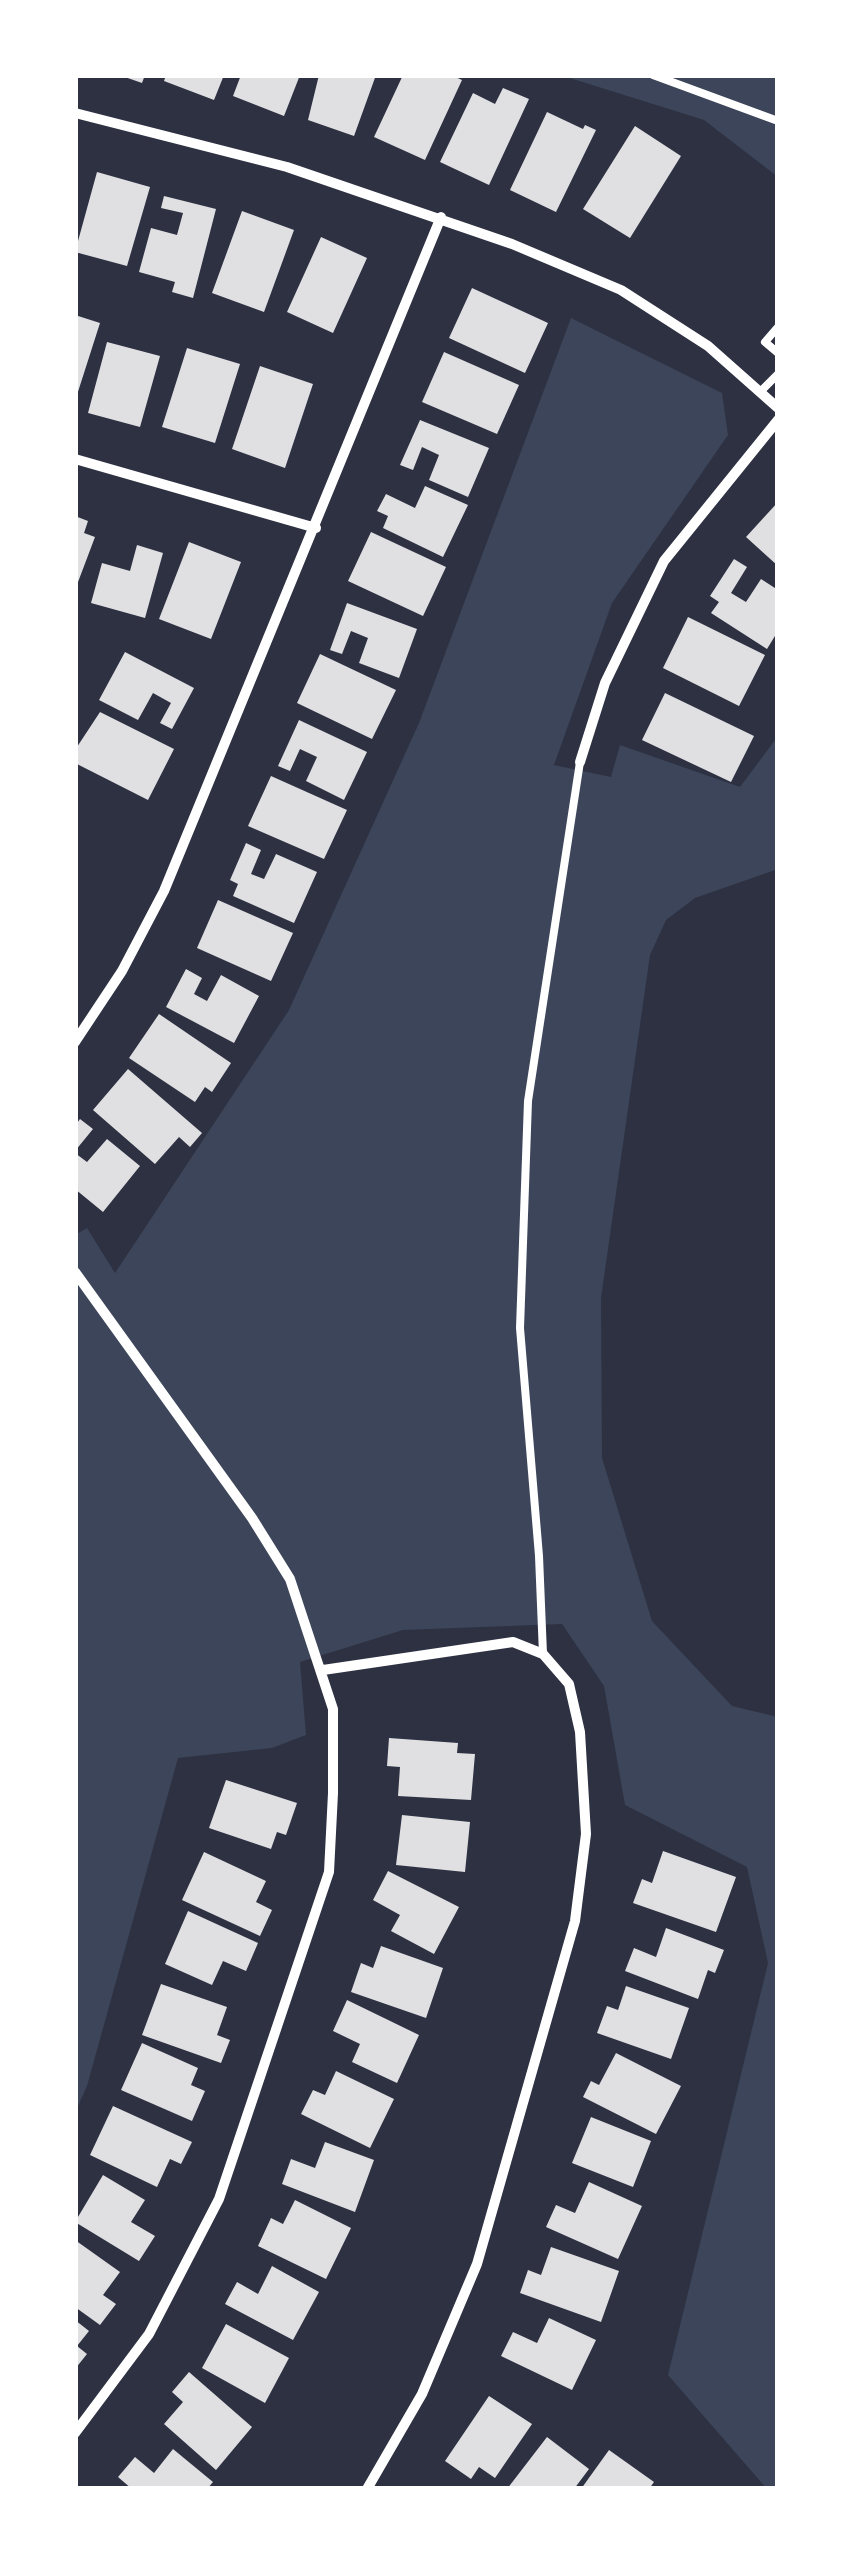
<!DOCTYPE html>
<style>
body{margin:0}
#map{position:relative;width:853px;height:2564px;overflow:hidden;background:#2d3142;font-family:"Work Sans",sans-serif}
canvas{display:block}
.frame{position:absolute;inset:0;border:78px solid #fff;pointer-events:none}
</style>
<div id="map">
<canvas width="853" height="2564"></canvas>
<div class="frame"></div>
</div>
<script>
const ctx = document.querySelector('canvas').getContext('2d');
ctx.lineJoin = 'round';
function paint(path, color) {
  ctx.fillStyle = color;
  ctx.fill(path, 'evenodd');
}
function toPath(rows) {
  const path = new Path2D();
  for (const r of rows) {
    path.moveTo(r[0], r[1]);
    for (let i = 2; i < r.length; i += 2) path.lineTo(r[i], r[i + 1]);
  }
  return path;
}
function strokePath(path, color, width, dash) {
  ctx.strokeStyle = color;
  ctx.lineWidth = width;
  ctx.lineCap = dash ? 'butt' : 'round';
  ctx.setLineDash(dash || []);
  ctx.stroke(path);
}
paint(toPath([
 [560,75,778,75,778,177,704,120],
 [571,318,722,393,728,435,612,603,554,765,611,777,620,745,740,787,778,736,778,869,695,898,666,920,650,955,601,1298,602,1458,652,1621,732,1706,778,1717,778,2489,767,2489,668,2375,768,1963,747,1867,625,1805,604,1686,562,1624,403,1630,300,1662,306,1735,272,1748,178,1758,87,2086,75,2113,75,1235,87,1228,115,1273,289,1010,419,723]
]), '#3c4559');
paint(toPath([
 [119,75,145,75,142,83],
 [166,75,224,75,214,100,164,81],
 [241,75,300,75,284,116,233,96],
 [319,75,376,75,354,136,308,120],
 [403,75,451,75,462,80,425,160,374,137],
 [503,88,529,99,489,185,440,162,473,93,495,104],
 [547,112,583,129,585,125,596,130,556,212,510,190],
 [635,126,681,156,630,238,583,209],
 [97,172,150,187,127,266,75,252],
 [164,196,216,209,193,298,172,292,175,282,139,272,151,228,177,235,183,213,161,208],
 [242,211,294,230,264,312,212,293],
 [321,237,367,258,333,333,287,312],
 [472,288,548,323,525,373,449,338],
 [75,315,100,323,76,398,75,398],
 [107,342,160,356,140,427,88,413],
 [187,348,240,364,215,443,162,427],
 [444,352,519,385,497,434,422,402],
 [260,366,313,384,285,468,232,449],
 [420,420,489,448,468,497,429,480,439,455,422,447,413,470,400,465],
 [425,486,468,505,443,557,383,528,388,516,377,511,386,494,415,508],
 [778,502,778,566,746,537],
 [75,516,88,521,84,533,95,537,75,590],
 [371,532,446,567,423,616,348,581],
 [189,542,241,562,211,639,159,619],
 [137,545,163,553,145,618,91,603,102,563,130,571],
 [734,559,747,567,731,593,746,602,761,579,778,590,778,631,767,649,711,613,719,602,710,596],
 [347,603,417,629,399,678,359,663,368,638,351,631,342,654,330,650],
 [688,617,765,655,739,706,663,668],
 [125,652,194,688,172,729,160,723,171,703,153,693,138,720,99,700],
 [320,654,396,690,372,739,297,703],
 [665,693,754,736,731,782,642,740],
 [100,712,174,749,148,800,75,763,75,750],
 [299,720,367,752,344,800,306,781,317,757,300,749,290,771,278,766],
 [271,776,347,810,324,859,248,826],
 [246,843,261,850,251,874,264,879,276,854,317,872,294,923,233,896,238,884,230,880],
 [218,900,293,933,271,981,197,948],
 [186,969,202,978,194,994,207,1001,221,975,259,996,234,1043,166,1007],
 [159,1014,231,1063,212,1092,205,1087,195,1102,129,1058],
 [128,1069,202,1133,190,1147,179,1137,155,1164,93,1110],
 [80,1119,93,1129,75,1151,75,1126],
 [107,1139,140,1166,103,1212,75,1189,75,1153,87,1162],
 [389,1738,458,1743,457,1753,475,1754,471,1800,398,1796,400,1767,387,1766],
 [226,1780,297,1803,286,1835,277,1832,271,1849,209,1828],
 [402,1815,470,1822,465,1872,396,1865],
 [663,1851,736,1877,716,1932,633,1903,642,1879,652,1883],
 [204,1852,266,1881,256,1902,272,1910,260,1936,182,1900],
 [388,1871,459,1907,434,1954,391,1931,400,1915,373,1900],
 [188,1911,258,1943,246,1971,223,1961,212,1985,165,1964],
 [666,1928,724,1950,715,1973,708,1970,698,1999,625,1971,634,1948,656,1957],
 [381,1946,443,1968,426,2018,351,1992,361,1963,373,1968],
 [161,1984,227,2007,217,2035,230,2040,221,2063,142,2035],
 [626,1986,689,2008,671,2059,597,2033,607,2006,618,2010],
 [347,2000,419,2035,397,2083,352,2062,360,2044,333,2031],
 [142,2043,198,2068,191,2085,205,2091,192,2121,121,2090],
 [616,2053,681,2086,656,2134,583,2097,591,2081,599,2085],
 [336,2071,394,2099,370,2148,301,2114,313,2090,325,2095],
 [113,2106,192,2142,181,2164,170,2159,157,2187,90,2155],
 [591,2117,651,2141,633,2187,572,2163],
 [325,2142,374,2160,355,2212,282,2184,291,2159,315,2168],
 [103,2175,145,2200,131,2222,155,2236,139,2261,75,2222],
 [589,2182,642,2206,618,2259,546,2227,556,2205,575,2213],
 [295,2200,351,2228,326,2279,258,2246,271,2218,283,2224],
 [75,2240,120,2272,103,2295,116,2304,100,2325,75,2307],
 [551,2247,619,2271,601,2322,520,2293,528,2270,541,2275],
 [272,2266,319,2292,293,2340,225,2304,237,2282,258,2294],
 [549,2318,596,2340,572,2390,501,2356,513,2332,537,2343],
 [75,2320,89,2331,77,2346,87,2354,75,2369],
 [226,2324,289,2358,265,2403,202,2368],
 [189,2372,252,2427,216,2470,164,2424,183,2402,172,2392],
 [489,2396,532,2424,495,2478,479,2467,471,2479,445,2461],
 [547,2437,589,2469,574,2489,507,2489],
 [173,2449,213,2482,207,2489,132,2489,118,2477,135,2457,154,2473],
 [609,2450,654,2482,649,2489,581,2489]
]), '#e0e0e3');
strokePath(toPath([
 [653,75,778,121],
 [778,327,765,342,778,353],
 [760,392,778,374],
 [543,1654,539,1556,520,1328,528,1101,580,762]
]), '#fff', 8);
strokePath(toPath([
 [75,113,287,167,512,244,621,290,708,346,778,408],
 [75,459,316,528],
 [580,762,605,683,664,561,778,420],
 [75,1042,122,971,164,891,441,217],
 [75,1272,252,1518,290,1579,333,1709,333,1793,329,1872,219,2199,149,2334,75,2433],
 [323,1670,513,1642,543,1654,569,1684,580,1732,586,1834,575,1921,477,2264,422,2394,367,2489]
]), '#fff', 10);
</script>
